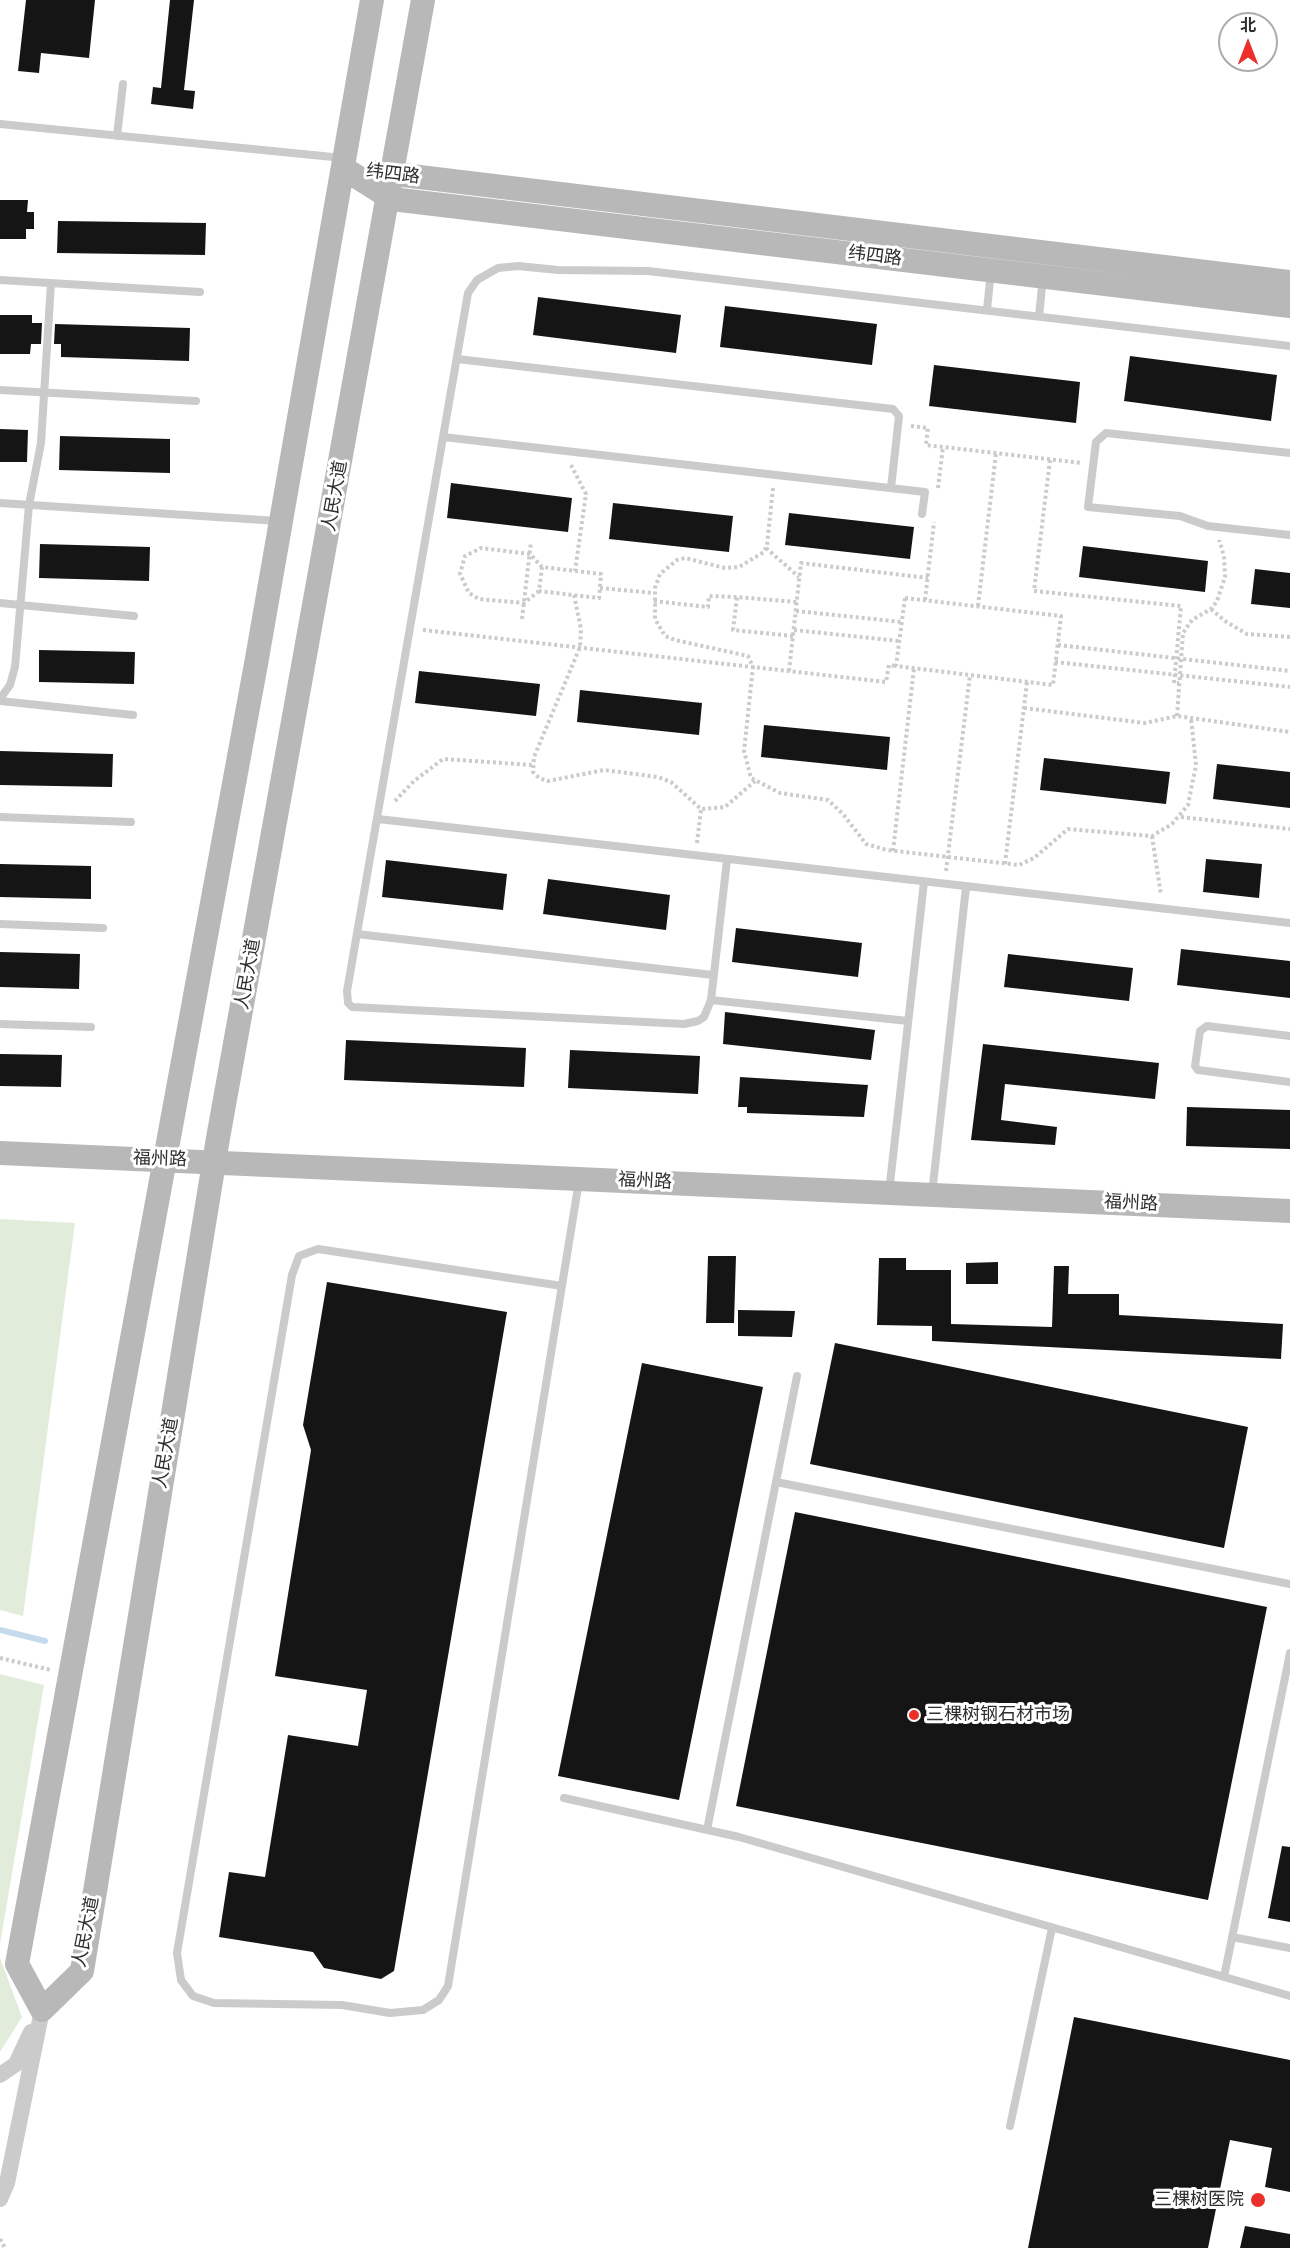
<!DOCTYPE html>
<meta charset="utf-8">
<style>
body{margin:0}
#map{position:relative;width:1290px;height:2248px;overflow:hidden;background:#fff;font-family:Montserrat,"Noto Sans SC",sans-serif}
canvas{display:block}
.north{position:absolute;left:1218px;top:12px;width:60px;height:60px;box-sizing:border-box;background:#fff;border:2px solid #ababab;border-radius:50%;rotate:0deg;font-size:16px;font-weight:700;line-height:24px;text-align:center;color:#2e2e2e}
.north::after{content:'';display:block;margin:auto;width:21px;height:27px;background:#ec2f29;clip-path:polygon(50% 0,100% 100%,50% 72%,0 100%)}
</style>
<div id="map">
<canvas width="1290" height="2248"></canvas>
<div class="north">北</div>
</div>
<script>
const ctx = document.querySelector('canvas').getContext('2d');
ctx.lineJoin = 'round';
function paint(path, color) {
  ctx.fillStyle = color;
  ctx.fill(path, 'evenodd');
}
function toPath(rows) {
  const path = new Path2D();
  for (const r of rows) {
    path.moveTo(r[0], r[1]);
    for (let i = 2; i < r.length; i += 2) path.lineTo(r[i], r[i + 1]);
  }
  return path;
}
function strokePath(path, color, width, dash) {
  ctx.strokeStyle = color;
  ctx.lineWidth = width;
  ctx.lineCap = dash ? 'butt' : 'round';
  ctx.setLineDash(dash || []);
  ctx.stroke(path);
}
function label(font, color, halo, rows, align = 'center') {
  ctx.font = font + ' Montserrat,"Noto Sans SC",sans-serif';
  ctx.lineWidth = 6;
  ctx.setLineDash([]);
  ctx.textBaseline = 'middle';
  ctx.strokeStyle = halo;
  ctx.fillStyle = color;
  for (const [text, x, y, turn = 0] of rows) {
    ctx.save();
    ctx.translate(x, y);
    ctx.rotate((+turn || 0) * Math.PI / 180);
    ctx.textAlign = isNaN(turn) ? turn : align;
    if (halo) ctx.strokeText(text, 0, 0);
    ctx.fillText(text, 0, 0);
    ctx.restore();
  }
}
paint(toPath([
 [0,1219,75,1223,23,1616,0,1610],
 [0,1674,44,1685,0,1944],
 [0,1958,22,2017,0,2052]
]), '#e2ecdb');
strokePath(toPath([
 [0,1630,45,1641]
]), '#c6daed', 6);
paint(toPath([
 [26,0,95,0,89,58,41,53,39,73,18,71],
 [170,0,194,0,184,90,195,91,193,109,151,104,153,87,161,88],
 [0,200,28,200,27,212,34,212,34,229,26,229,26,239,0,239],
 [58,221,206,223,205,255,57,253],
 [538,297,681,315,676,353,533,335],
 [725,306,877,324,872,365,720,347],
 [0,315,32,315,32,323,42,323,41,344,31,344,30,354,0,354],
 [55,324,190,328,189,361,61,357,61,344,54,344],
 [1130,356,1277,375,1271,421,1124,401],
 [934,365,1080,382,1076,423,929,406],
 [0,429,28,430,27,462,0,462],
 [60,436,170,439,170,473,59,470],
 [451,483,572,498,568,532,447,518],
 [613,503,733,516,729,552,609,539],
 [789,513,914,527,910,559,785,545],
 [40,544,150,547,149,581,39,578],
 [1083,546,1208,561,1205,592,1079,577],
 [1255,569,1290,573,1290,608,1251,604],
 [39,650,135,652,134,684,39,682],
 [419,671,540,684,536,716,415,703],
 [580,690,702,703,699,735,577,722],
 [764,725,890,737,887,770,761,757],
 [0,751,113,754,112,787,0,785],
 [1044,758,1170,772,1166,804,1040,790],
 [1217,764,1290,772,1290,808,1213,799],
 [1206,859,1262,864,1259,898,1203,892],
 [386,860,507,874,503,910,382,897],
 [0,864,91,866,91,899,0,897],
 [548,879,670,895,666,930,543,914],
 [736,928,862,943,858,977,732,962],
 [1181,949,1290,961,1290,998,1177,985],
 [0,952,80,954,79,989,0,987],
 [1008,954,1133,968,1129,1001,1004,987],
 [725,1012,875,1030,871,1060,723,1044],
 [346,1040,526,1048,524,1087,344,1080],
 [983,1044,1159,1063,1155,1099,1005,1084,1001,1120,1057,1127,1055,1145,971,1140],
 [570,1050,700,1056,698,1094,568,1088],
 [0,1054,62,1055,61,1087,0,1086],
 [740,1077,868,1085,864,1117,747,1113,747,1107,738,1107],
 [1187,1107,1290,1110,1290,1149,1186,1146],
 [708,1256,736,1256,734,1323,706,1323],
 [879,1258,906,1258,906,1270,951,1270,951,1324,1052,1327,1054,1266,1069,1266,1068,1294,1119,1294,1119,1315,1283,1324,1281,1359,932,1341,932,1326,877,1325],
 [998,1262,998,1284,966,1284,966,1263],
 [327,1282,507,1312,394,1971,381,1979,324,1968,313,1952,219,1937,229,1872,265,1877,288,1735,358,1746,367,1690,275,1676,311,1450,303,1425],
 [738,1310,795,1311,792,1337,738,1336],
 [835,1343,1248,1427,1224,1548,810,1464],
 [642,1363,763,1387,679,1800,558,1776],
 [795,1512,1267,1607,1208,1900,736,1806],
 [1282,1846,1290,1847,1290,1922,1268,1918],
 [1074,2017,1290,2060,1290,2192,1265,2187,1272,2148,1230,2140,1208,2248,1028,2248],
 [1245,2226,1290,2234,1290,2248,1240,2248]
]), '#151515');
strokePath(toPath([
 [911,426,928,428,926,445,1082,463],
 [1050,460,1034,591,1181,606,1174,683,1179,683],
 [571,465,586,494,575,571],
 [773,488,767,545,764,552,739,567,725,568,685,558,677,560,660,574,655,588,655,619,665,636,675,640,748,656,753,667,744,751,751,778,780,793,828,800,843,814,866,844,887,850,1019,865,1034,858,1068,829,1152,836,1172,824,1188,805,1196,765,1191,718],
 [938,488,943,447],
 [766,548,799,577],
 [600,588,654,593],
 [539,591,524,603,479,599,469,593,460,574,465,556,481,548,530,554,542,567,601,574,599,598,539,591,542,567],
 [574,595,581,629,580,647,534,757,533,772,539,778,548,781,604,770,658,777,671,782,701,809,725,807,755,781],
 [905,598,1061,616,1053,685,896,666,905,598],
 [925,600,934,522],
 [654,601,708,607,709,596,737,597],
 [978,606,996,453],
 [1211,609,1225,621,1247,634,1290,637],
 [796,611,902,622],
 [522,619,531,542],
 [423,630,886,682,889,665,896,666],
 [794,630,899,641],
 [793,636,733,630,737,597,797,602],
 [1058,645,1290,671],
 [1055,662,1290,687],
 [789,671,801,563,928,578],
 [1024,708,1145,723,1177,716,1290,732],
 [1177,716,1183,633,1192,620,1211,609,1217,601,1225,577,1224,556,1219,540],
 [395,801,414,781,443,759,532,765],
 [1181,817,1290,829],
 [1152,836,1161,895],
 [697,843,701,809],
 [893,851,914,668],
 [1005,864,1027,682],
 [946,871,970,675],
 [0,1658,51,1670],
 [0,2239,5,2248]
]), '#cbcbcb', 4, [3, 3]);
strokePath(toPath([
 [0,124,343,158],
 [117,136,123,84],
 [0,280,200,292],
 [987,310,991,271],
 [1039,316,1043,277],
 [457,359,893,409,899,416,891,488],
 [0,390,196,401],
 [443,437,925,492,922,514],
 [1290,453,1106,433,1096,442,1088,507,1180,516,1208,526,1290,535],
 [0,503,278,521],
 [0,603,134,616],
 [0,699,10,685,15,667,29,505,41,443,51,283],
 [0,701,133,715],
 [0,817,131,822],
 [378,819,1290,923],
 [727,860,711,1000,704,1017,698,1021,684,1024,352,1007,348,1003,347,991,468,293,477,280,498,268,518,266,558,270,648,271,1290,346],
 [0,924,103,928],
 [357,934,713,975],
 [711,1000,908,1021],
 [0,1024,91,1027],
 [1290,1036,1207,1026,1200,1031,1195,1066,1198,1070,1290,1082],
 [889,1192,924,882],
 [932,1194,966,887],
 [562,1286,318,1249,299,1256,292,1275,177,1953,181,1980,193,1996,214,2003,342,2005,390,2013,423,2010,439,2000,448,1986,579,1181],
 [776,1482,1290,1584],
 [564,1798,739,1837,1290,1996],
 [707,1830,797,1376],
 [1232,1937,1290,1948],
 [1224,1977,1290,1653],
 [1010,2126,1052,1928]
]), '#cbcbcb', 8);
strokePath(toPath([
 [0,2075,16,2064,31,2032],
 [0,2199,7,2183,42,2010]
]), '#cbcbcb', 16);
strokePath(toPath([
 [372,0,256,664,17,1964,42,2010,82,1971,218,1138,423,0],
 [343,168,389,197,400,200,1290,306],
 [378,172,1290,282],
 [0,1153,1290,1211]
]), '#b8b8b8', 24);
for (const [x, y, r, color] of [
 [914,1715,6,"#ec2f29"],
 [1258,2200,8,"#ec2f29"]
]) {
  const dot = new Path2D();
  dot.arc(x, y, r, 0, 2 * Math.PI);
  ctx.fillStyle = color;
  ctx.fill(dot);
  strokePath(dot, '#fff', 2);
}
label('18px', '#2e2e2e', '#fff', [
 ["纬四路",393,174,7],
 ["纬四路",875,256,7],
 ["人民大道",335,496,-80],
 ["人民大道",248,974,-80],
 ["福州路",160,1159,2],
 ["福州路",645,1181,3],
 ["福州路",1131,1203,3],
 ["人民大道",166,1453,-80],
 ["人民大道",86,1932,-79]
]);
label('18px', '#2e2e2e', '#fff', [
 ["三棵树钢石材市场",926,1715],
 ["三棵树医院",1244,2200,"right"]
], 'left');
</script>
